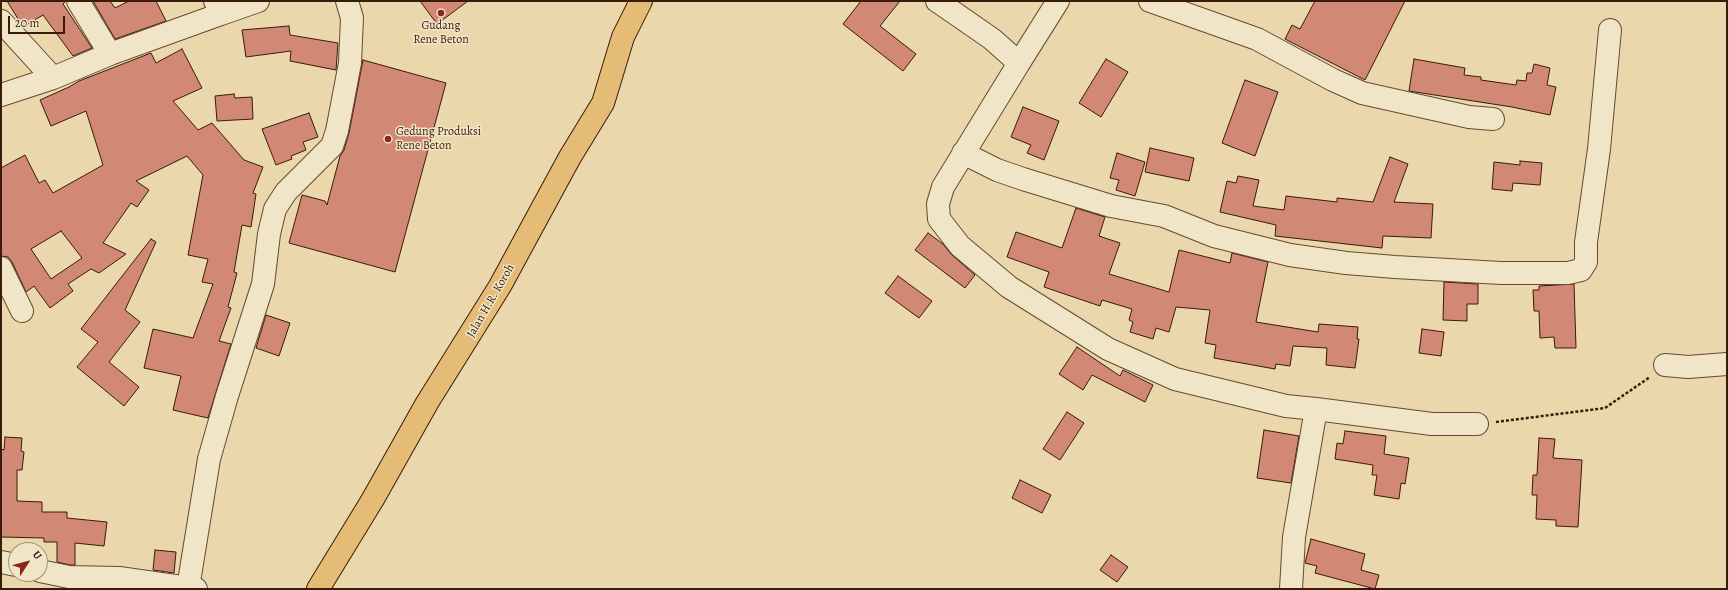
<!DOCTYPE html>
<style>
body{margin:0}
#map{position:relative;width:1728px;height:590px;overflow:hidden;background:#ead7ab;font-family:Alegreya,serif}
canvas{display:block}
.frame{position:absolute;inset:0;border:2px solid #381b09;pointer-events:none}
.north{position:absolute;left:8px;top:542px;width:40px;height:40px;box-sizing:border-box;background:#f1e5c8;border:1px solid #a7947c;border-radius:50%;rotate:54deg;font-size:11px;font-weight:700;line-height:16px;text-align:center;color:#381b09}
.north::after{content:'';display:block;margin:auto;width:14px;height:18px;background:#8f2418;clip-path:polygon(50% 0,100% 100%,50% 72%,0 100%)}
.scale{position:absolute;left:8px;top:16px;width:57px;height:18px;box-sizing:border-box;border:2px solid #381b09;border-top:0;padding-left:5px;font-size:12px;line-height:14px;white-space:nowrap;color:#381b09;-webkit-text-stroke:3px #f1e5c8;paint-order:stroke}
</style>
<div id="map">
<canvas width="1728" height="590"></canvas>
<div class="frame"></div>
<div class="north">U</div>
<div class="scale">20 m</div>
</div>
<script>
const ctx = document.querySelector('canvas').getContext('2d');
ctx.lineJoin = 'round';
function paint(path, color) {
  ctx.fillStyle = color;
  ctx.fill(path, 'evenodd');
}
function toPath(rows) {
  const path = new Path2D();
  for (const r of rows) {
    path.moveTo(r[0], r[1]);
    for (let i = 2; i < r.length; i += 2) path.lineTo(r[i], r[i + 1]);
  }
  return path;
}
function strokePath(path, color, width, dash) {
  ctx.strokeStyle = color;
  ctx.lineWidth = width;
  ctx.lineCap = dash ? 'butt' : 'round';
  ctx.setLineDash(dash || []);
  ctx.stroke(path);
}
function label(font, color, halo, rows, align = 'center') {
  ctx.font = font + ' Alegreya,serif';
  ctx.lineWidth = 3;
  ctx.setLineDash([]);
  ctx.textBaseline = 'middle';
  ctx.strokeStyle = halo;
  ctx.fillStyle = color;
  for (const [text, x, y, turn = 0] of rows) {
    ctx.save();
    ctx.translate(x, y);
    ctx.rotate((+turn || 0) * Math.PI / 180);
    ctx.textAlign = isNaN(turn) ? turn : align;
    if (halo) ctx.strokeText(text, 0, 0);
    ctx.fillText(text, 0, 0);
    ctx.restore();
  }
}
const building = toPath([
 [7,1,66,1,63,4,92,48,73,56,43,15,23,27,7,1],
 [93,1,110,1,115,8,129,1,156,1,166,21,115,39,93,1],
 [420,1,468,1,437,24,420,1],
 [861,1,900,1,880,26,916,54,903,71,843,24,861,1],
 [1315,1,1405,1,1365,80,1285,39,1292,25,1300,29,1315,1],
 [289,26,290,35,338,43,336,70,290,61,291,51,246,57,242,30,289,26],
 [182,49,202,88,173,101,198,130,212,123,244,160,263,167,253,193,256,194,251,227,242,225,234,272,237,273,228,307,231,308,219,341,231,344,208,418,173,410,181,376,144,368,153,329,193,338,213,284,202,282,208,259,188,255,203,175,187,156,136,181,149,190,137,207,131,203,103,243,126,254,99,273,91,269,68,284,73,291,50,308,34,286,26,292,12,262,8,257,1,256,1,168,25,155,39,183,45,180,53,193,103,165,86,111,51,126,40,100,69,87,79,81,151,53,156,63,182,49],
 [61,231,82,258,51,279,31,249,61,231],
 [1106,59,1128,72,1101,117,1079,103,1106,59],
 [1414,59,1465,68,1464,75,1481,77,1481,80,1516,85,1517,80,1526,81,1527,73,1532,73,1534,64,1550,68,1547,85,1556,87,1550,115,1512,107,1409,91,1414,59],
 [363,60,446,83,395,272,289,243,302,195,325,201,327,205,340,156,344,150,349,133,363,60],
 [1245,80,1278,92,1255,156,1222,143,1245,80],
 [234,94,235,98,252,97,253,119,217,121,215,96,234,94],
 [1023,107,1059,121,1044,160,1027,153,1031,145,1011,137,1023,107],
 [309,113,318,137,303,142,306,150,291,156,292,159,276,165,262,129,309,113],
 [1150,148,1194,158,1189,181,1145,172,1150,148],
 [1117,153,1145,162,1135,196,1116,190,1119,180,1110,178,1117,153],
 [1390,157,1408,164,1394,202,1433,204,1431,238,1383,236,1382,248,1275,236,1276,225,1220,212,1227,181,1236,183,1238,176,1259,180,1253,206,1284,210,1286,196,1337,202,1337,198,1373,202,1390,157],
 [1520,161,1542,163,1540,185,1513,183,1512,191,1492,189,1494,162,1520,165,1520,161],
 [1076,208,1105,217,1099,236,1120,243,1109,274,1169,292,1179,250,1230,263,1232,253,1268,262,1256,322,1318,332,1319,324,1358,327,1357,339,1359,339,1355,368,1326,365,1327,348,1293,346,1290,366,1276,364,1275,369,1214,358,1216,345,1205,343,1210,310,1176,307,1169,332,1156,328,1153,339,1130,332,1133,322,1129,320,1132,309,1102,300,1100,306,1044,287,1049,272,1007,257,1016,232,1062,248,1076,208],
 [928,233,943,244,952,255,975,275,965,288,915,250,928,233],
 [151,239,156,242,125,310,140,322,109,362,139,387,124,406,77,367,98,342,81,329,151,239],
 [898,276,932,301,919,318,885,293,898,276],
 [1444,282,1478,284,1478,304,1467,304,1467,321,1443,320,1444,282],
 [1574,284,1576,348,1555,348,1554,337,1540,338,1539,311,1534,311,1533,290,1539,290,1539,286,1574,284],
 [266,315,290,323,279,356,256,348,266,315],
 [1422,329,1444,332,1441,356,1419,353,1422,329],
 [1077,347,1120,376,1123,370,1153,385,1145,402,1092,375,1083,390,1059,374,1077,347],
 [1067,412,1084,423,1060,460,1043,449,1067,412],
 [1264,430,1299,436,1291,483,1257,478,1264,430],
 [1345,431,1386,436,1384,454,1409,458,1405,484,1401,483,1399,499,1374,495,1377,475,1372,475,1373,465,1335,459,1337,443,1343,444,1345,431],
 [5,437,22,438,21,451,24,452,22,470,17,470,17,501,42,502,42,512,67,512,67,518,107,522,104,546,75,543,75,565,70,565,57,562,57,542,44,542,44,538,1,537,1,449,4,450,5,437],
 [1539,438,1555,439,1553,458,1582,460,1578,527,1556,526,1556,520,1536,519,1537,495,1532,495,1533,475,1537,475,1539,438],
 [1020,480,1051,495,1042,513,1012,498,1020,480],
 [1311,539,1365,554,1361,570,1379,575,1375,589,1315,573,1317,566,1305,563,1311,539],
 [155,550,176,552,174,573,153,570,155,550],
 [1111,555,1128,567,1117,582,1100,570,1111,555]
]);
paint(building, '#d18874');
strokePath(building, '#381b09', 1);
const minor = toPath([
 [78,1,110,54],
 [937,1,992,39,1019,63,943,187,938,204,939,219,960,246,1009,287,1108,349,1175,379,1286,406,1316,409,1294,537,1291,589],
 [1150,1,1257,39,1333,80,1362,93,1469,117,1493,119],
 [221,14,258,1],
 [1,21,53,78],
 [1019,63,1058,1],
 [1,95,53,78,110,54,221,14,215,1],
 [963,153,997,170,1023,179,1111,206,1164,216,1214,236,1290,255,1346,263,1395,267,1501,273,1568,273,1581,270,1586,262,1586,242,1599,149,1610,30],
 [1,268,22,311],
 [1665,365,1688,367,1727,364],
 [1316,409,1432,424,1477,424],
 [1,562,16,565],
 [40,571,69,577,119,578,196,589],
 [188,588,209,459,227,396,263,284,269,234,275,209,286,192,332,146,337,131,350,63,352,18,347,1]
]);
const major = toPath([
 [318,589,373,499,427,403,500,286,570,157,603,103,623,37,641,1]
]);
strokePath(minor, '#644a32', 24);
strokePath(major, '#381b09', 24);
strokePath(toPath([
 [1496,422,1605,408,1650,377]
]), '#381b09', 2.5, [3, 2]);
strokePath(minor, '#f1e5c8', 22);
strokePath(major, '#e5bc76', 22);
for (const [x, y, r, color] of [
 [441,13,4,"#8f2418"],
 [388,139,4,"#8f2418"]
]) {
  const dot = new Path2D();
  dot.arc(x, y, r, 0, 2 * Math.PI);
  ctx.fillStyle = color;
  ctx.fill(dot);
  strokePath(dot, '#f1e5c8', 1.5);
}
label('12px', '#381b09', '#f1e5c8', [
 ["Gudang",441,26],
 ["Rene Beton",441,40],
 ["Gedung Produksi",396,132,"left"],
 ["Rene Beton",396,146,"left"]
]);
label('12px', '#381b09', '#f1e5c8', [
 ["Jalan H.R. Koroh",491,301,-60]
]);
</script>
